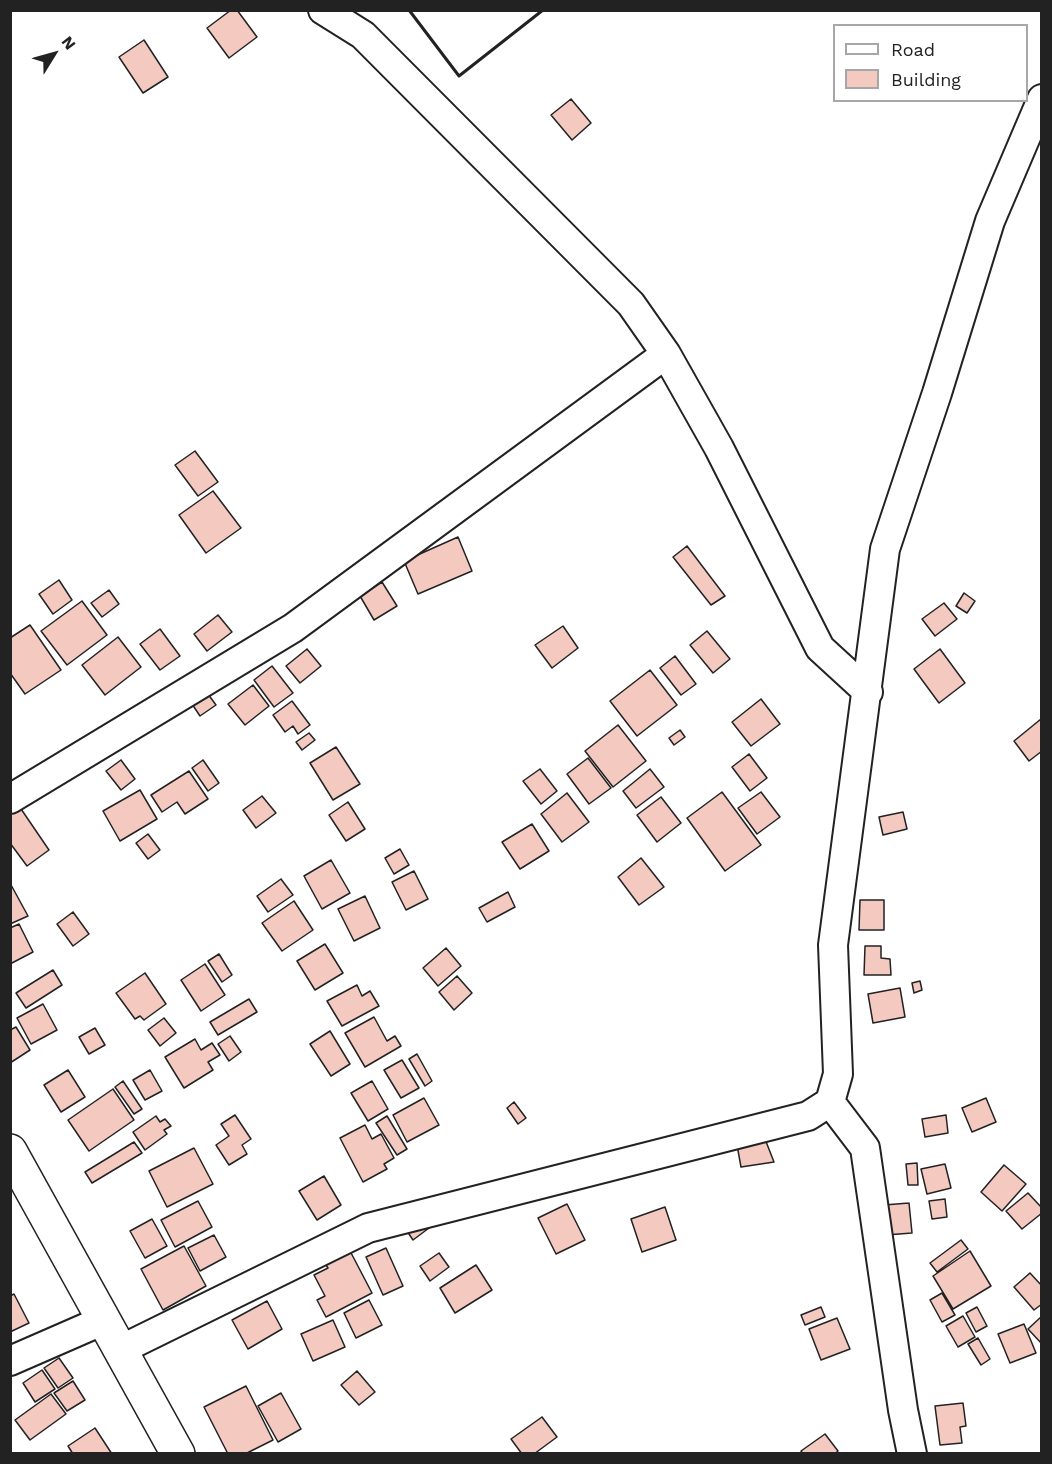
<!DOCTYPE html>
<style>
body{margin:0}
#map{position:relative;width:1052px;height:1464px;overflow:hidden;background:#fff;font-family:"Work Sans",sans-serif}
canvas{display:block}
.frame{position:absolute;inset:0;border:12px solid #222;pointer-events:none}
.legend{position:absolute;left:833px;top:24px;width:195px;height:78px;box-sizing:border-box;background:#fff;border:2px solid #a7a7a7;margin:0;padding:8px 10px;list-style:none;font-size:18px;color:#222}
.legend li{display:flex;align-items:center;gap:12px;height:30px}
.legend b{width:30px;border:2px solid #a7a7a7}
.north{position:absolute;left:24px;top:24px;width:60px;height:60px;-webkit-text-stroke:4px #fff;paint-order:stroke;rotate:53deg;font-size:16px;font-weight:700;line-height:24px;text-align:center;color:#222}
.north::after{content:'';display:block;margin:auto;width:21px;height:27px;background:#222;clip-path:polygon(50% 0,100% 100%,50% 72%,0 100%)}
</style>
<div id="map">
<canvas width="1052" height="1464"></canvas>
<div class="frame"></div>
<ul class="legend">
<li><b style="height:8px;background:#fff"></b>Road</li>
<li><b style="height:16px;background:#f3c9c0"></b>Building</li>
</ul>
<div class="north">N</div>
</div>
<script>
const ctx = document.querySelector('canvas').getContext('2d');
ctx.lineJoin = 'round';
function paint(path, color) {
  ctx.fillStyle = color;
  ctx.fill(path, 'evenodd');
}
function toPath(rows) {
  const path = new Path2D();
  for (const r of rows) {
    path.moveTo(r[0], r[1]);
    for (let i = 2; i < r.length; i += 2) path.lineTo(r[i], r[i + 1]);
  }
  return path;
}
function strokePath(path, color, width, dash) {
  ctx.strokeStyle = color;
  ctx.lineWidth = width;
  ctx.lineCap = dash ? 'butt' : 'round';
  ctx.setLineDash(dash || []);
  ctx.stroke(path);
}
const building = toPath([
 [231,10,237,10,257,37,229,58,207,28,231,10],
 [144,40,168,77,143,93,119,57,144,40],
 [571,99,591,123,572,140,551,115,571,99],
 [195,451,218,482,198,496,175,465,195,451],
 [213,491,241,528,206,553,179,515,213,491],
 [458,537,472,571,418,594,404,561,458,537],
 [687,546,725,596,711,605,673,557,687,546],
 [59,580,72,600,53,614,39,594,59,580],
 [382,582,397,606,374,620,360,596,382,582],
 [109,590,119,604,102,617,91,603,109,590],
 [964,593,975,601,967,613,956,606,964,593],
 [82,601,107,635,67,665,41,631,82,601],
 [944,603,957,619,935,636,922,619,944,603],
 [218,615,232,632,207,651,194,634,218,615],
 [30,625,61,670,25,694,10,673,10,638,30,625],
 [563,626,578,648,552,668,535,645,563,626],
 [160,629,180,656,160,670,140,644,160,629],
 [707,631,730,659,713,673,690,645,707,631],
 [118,637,141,667,105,695,82,665,118,637],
 [307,649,321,666,300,683,286,666,307,649],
 [940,649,965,683,939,703,914,669,940,649],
 [675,656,696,684,681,695,660,668,675,656],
 [272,666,293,693,274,707,254,680,272,666],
 [650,670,677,705,637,736,610,701,650,670],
 [253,685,269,706,245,725,228,704,253,685],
 [205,690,216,705,200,716,190,701,205,690],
 [761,699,780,724,751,746,732,722,761,699],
 [292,701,310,725,298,734,293,726,285,732,273,715,292,701],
 [1041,719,1042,751,1029,761,1014,741,1041,719],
 [618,725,646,761,613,787,585,751,618,725],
 [680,730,685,737,674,745,669,738,680,730],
 [309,733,315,740,302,750,296,742,309,733],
 [336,747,360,784,333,800,310,763,336,747],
 [749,754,767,778,750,791,732,767,749,754],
 [588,758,611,788,589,804,567,774,588,758],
 [121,760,135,779,121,790,106,771,121,760],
 [203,760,219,783,208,791,192,768,203,760],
 [540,769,557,791,541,804,523,781,540,769],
 [650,769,664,787,636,808,623,791,650,769],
 [189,771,208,799,185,814,177,802,162,812,151,795,189,771],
 [140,790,157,819,120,841,103,811,140,790],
 [722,792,761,845,725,871,687,818,722,792],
 [761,792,780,817,757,834,738,808,761,792],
 [567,793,589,822,562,842,541,814,567,793],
 [262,796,276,813,256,828,243,810,262,796],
 [661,797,681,823,657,842,637,815,661,797],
 [348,802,365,829,346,841,329,815,348,802],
 [19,806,49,850,27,866,10,843,10,812,19,806],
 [903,812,907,829,883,835,879,817,903,812],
 [532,824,549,851,520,869,502,842,532,824],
 [148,834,160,850,148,859,136,843,148,834],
 [400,849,409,865,394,874,385,858,400,849],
 [641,858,664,887,639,905,618,877,641,858],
 [331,860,350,893,322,909,304,876,331,860],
 [414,871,428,899,406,910,392,882,414,871],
 [281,879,293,895,268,912,257,896,281,879],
 [10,883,28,916,10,924,10,883],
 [508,892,515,907,487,922,479,908,508,892],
 [365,896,380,928,354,941,338,909,365,896],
 [860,900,884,900,884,930,859,930,860,900],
 [294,901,313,930,282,951,262,923,294,901],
 [73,912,89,934,73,946,57,924,73,912],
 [19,924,33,952,10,964,10,928,19,924],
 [325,944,343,973,315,990,297,961,325,944],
 [865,946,881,946,881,958,890,959,891,975,864,975,865,946],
 [446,948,461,966,438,986,423,968,446,948],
 [219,954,232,975,222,982,208,961,219,954],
 [205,964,225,995,201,1011,181,980,205,964],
 [53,970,62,985,26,1008,16,993,53,970],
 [145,973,166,1004,144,1020,140,1016,135,1019,116,993,145,973],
 [457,976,472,993,454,1010,439,992,457,976],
 [920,981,922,990,914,993,912,983,920,981],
 [357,985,362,996,370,991,379,1006,342,1026,327,1001,357,985],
 [900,988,905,1017,873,1023,868,994,900,988],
 [249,999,257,1012,218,1035,210,1022,249,999],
 [43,1004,57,1030,31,1044,17,1018,43,1004],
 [374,1017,387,1041,395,1036,401,1046,365,1067,345,1033,374,1017],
 [164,1018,176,1033,160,1046,148,1030,164,1018],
 [16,1027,30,1050,10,1063,10,1030,16,1027],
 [95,1028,105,1045,89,1054,79,1037,95,1028],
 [330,1031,350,1064,331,1076,310,1044,330,1031],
 [230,1036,241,1052,229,1061,218,1044,230,1036],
 [195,1039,201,1050,212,1043,220,1055,208,1062,213,1070,184,1088,165,1057,195,1039],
 [417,1054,432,1081,425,1086,409,1059,417,1054],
 [402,1060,419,1088,401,1098,384,1070,402,1060],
 [68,1070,85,1097,61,1112,44,1085,68,1070],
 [150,1070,162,1091,145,1100,133,1080,150,1070],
 [123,1081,142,1109,134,1114,115,1087,123,1081],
 [372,1081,388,1109,368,1121,351,1093,372,1081],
 [113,1089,134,1120,89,1151,68,1120,113,1089],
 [424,1098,439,1125,407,1142,393,1115,424,1098],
 [986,1098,996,1122,972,1132,962,1108,986,1098],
 [514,1102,526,1118,518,1124,507,1108,514,1102],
 [235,1115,251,1139,242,1145,247,1154,229,1165,216,1145,229,1136,221,1124,235,1115],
 [946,1115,948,1133,925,1137,922,1119,946,1115],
 [156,1116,160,1122,165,1119,171,1126,164,1130,167,1134,145,1150,133,1132,156,1116],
 [387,1116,407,1149,397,1155,376,1123,387,1116],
 [365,1125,372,1139,381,1134,394,1158,384,1164,387,1169,363,1182,340,1138,365,1125],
 [765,1139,774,1162,741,1167,737,1145,765,1139],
 [134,1142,142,1153,92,1183,85,1172,134,1142],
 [194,1148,213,1184,167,1207,149,1171,194,1148],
 [917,1163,918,1185,908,1185,906,1164,917,1163],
 [945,1164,951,1188,927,1194,921,1169,945,1164],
 [1004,1165,1026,1184,1002,1211,981,1192,1004,1165],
 [324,1176,341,1205,317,1220,299,1191,324,1176],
 [1028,1193,1042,1208,1042,1213,1022,1229,1006,1211,1028,1193],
 [945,1199,947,1217,932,1219,929,1201,945,1199],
 [198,1201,212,1227,175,1247,161,1220,198,1201],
 [909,1203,912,1233,886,1235,884,1205,909,1203],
 [567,1204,585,1240,556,1254,538,1218,567,1204],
 [665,1207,676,1240,642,1252,631,1219,665,1207],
 [152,1219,167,1246,145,1258,130,1231,152,1219],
 [437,1222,413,1240,405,1228,437,1222],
 [214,1235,226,1257,200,1271,188,1248,214,1235],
 [961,1240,968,1249,937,1272,930,1263,961,1240],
 [184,1246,206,1286,163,1310,141,1269,184,1246],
 [386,1248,403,1286,383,1295,366,1257,386,1248],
 [349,1249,372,1293,326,1317,317,1300,325,1296,314,1275,328,1268,324,1262,349,1249],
 [970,1251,991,1286,953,1309,933,1276,970,1251],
 [439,1253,449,1267,430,1281,420,1266,439,1253],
 [476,1265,492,1290,455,1313,440,1288,476,1265],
 [1030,1273,1042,1286,1042,1304,1034,1310,1014,1287,1030,1273],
 [942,1293,955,1315,942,1322,930,1300,942,1293],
 [14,1294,29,1323,10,1332,10,1296,14,1294],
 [369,1300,382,1325,356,1338,344,1313,369,1300],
 [267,1301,282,1329,248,1349,232,1320,267,1301],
 [821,1307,825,1317,805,1325,801,1315,821,1307],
 [977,1307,987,1326,976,1332,966,1313,977,1307],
 [963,1316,975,1337,958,1347,946,1326,963,1316],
 [1042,1316,1042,1344,1028,1329,1042,1316],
 [837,1318,850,1349,821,1360,809,1329,837,1318],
 [333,1320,345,1347,313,1361,301,1334,333,1320],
 [1024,1324,1036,1353,1010,1363,998,1334,1024,1324],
 [978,1338,990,1359,981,1365,968,1344,978,1338],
 [59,1358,73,1378,58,1388,44,1368,59,1358],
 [42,1370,55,1389,35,1402,23,1383,42,1370],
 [357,1371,375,1392,359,1405,341,1385,357,1371],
 [73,1381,85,1400,67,1411,54,1393,73,1381],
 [246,1386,273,1440,245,1454,228,1454,204,1407,246,1386],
 [281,1393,301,1429,278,1442,258,1406,281,1393],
 [51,1394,66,1414,30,1440,15,1420,51,1394],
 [963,1403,966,1426,960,1427,962,1443,940,1445,935,1406,963,1403],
 [542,1417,557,1437,534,1454,522,1454,511,1439,542,1417],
 [95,1428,112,1454,73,1454,68,1446,95,1428],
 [825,1434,838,1451,835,1454,803,1454,801,1451,825,1434]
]);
paint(building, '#f3c9c0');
strokePath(building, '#222', 1.5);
const minor = toPath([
 [323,10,363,35,631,304,666,354,719,448,820,648,868,692],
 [10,799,293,628,666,354],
 [830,1102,865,1148,903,1410,912,1454],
 [120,1350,368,1228,808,1116,830,1102,838,1074,833,945,885,549,937,393,990,221,1042,99],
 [10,1361,104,1320]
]);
const highway = toPath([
 [10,1151,178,1454]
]);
strokePath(minor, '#222', 32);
strokePath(highway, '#222', 36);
strokePath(minor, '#fff', 28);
strokePath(highway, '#fff', 33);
strokePath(toPath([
 [409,10,459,76,543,10]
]), '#222', 3);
</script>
